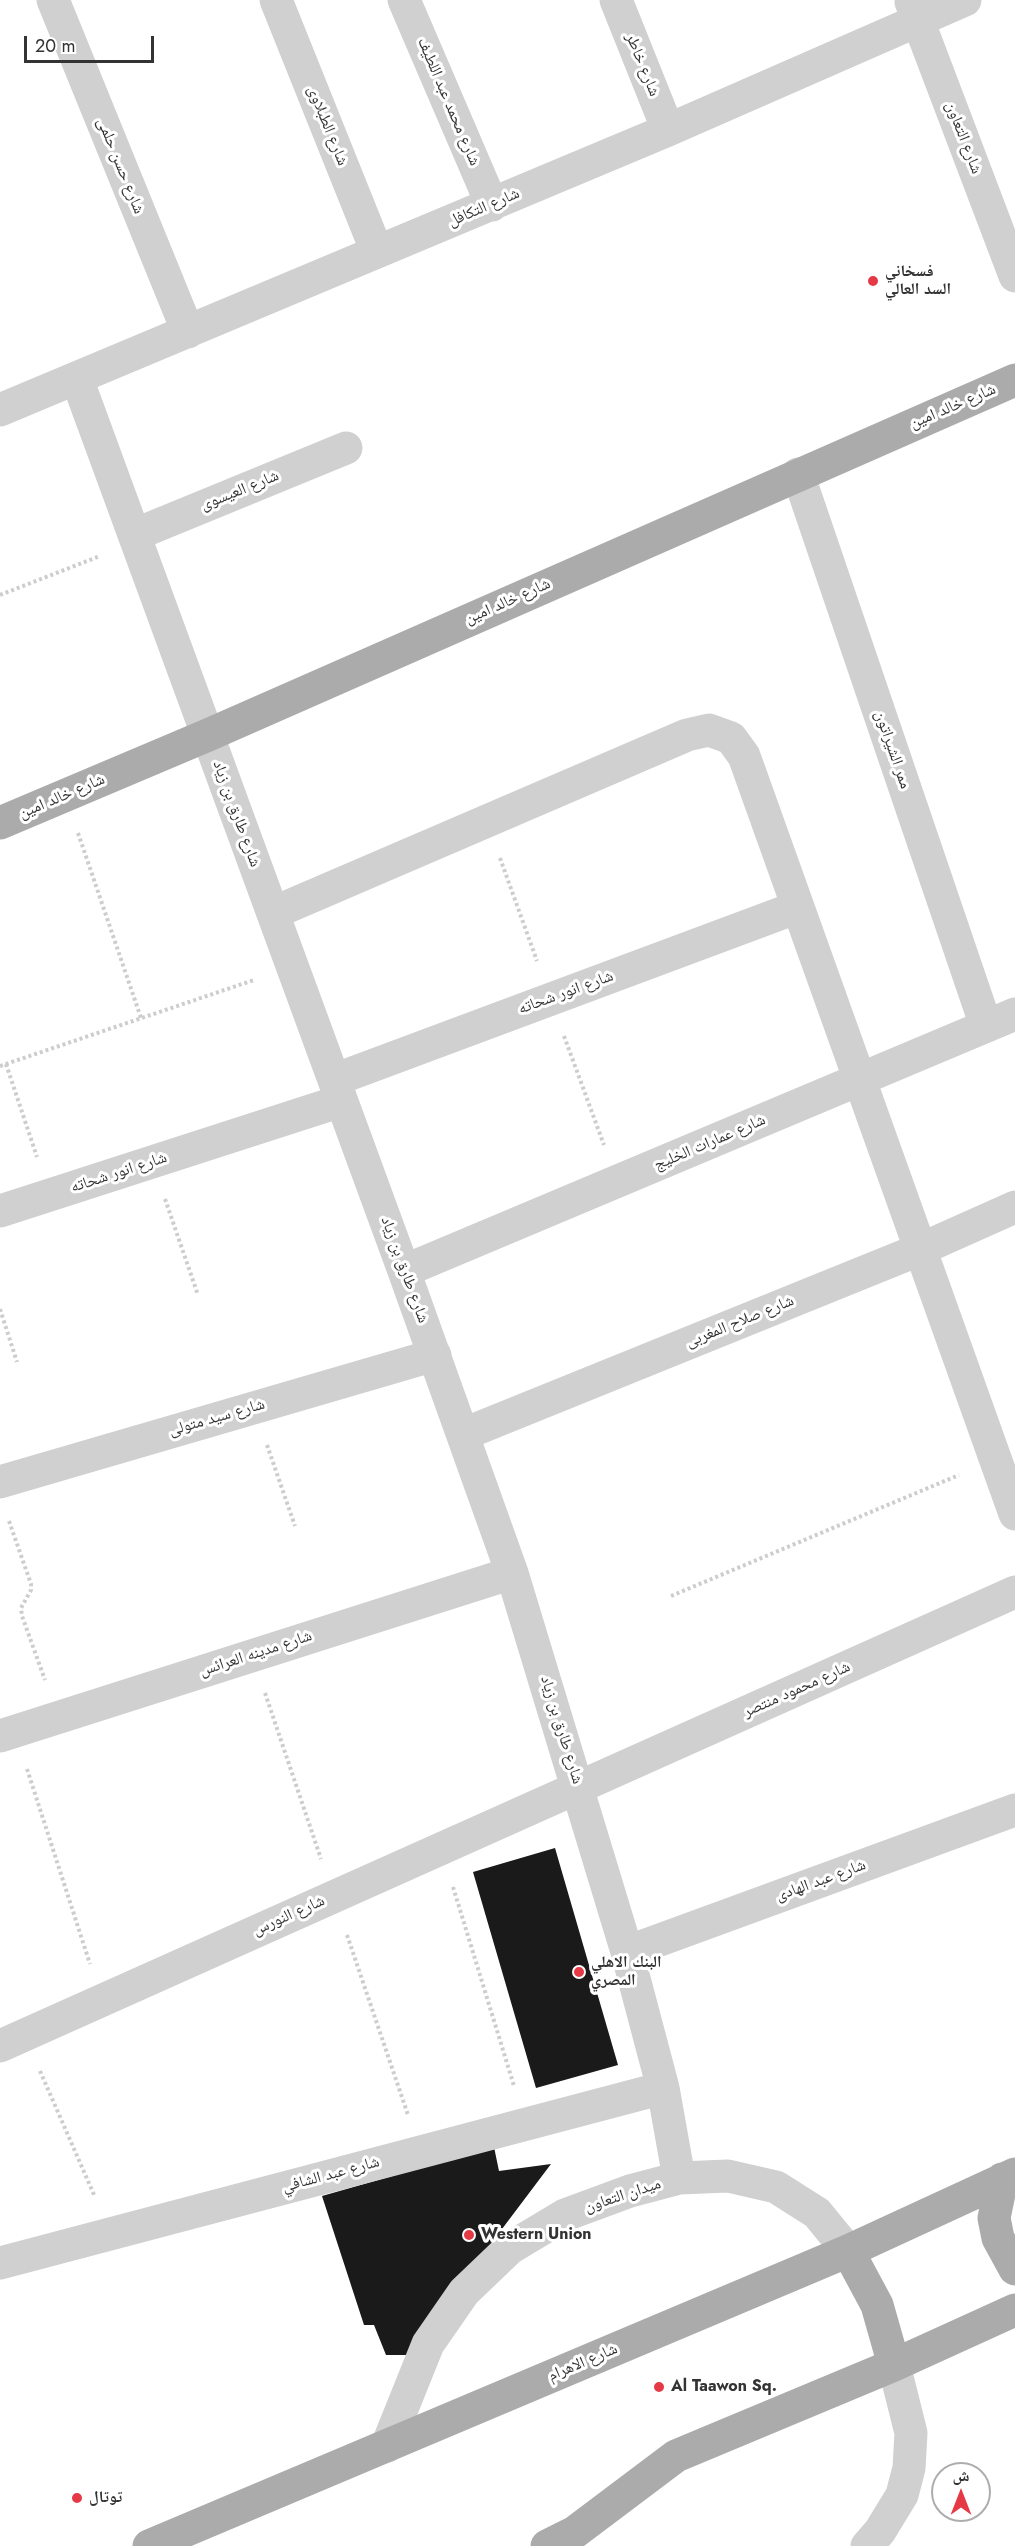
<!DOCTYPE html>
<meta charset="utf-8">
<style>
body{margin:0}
#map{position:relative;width:1015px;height:2546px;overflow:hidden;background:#fff;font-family:Jost,"Noto Naskh Arabic",sans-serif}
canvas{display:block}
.north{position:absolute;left:931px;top:2462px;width:60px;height:60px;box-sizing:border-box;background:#fff;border:2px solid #adadad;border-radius:50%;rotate:0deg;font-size:16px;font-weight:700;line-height:24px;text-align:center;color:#333}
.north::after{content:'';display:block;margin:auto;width:21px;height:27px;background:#e63946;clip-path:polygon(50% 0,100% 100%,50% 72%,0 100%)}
.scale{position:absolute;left:24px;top:36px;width:130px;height:27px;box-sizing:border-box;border:3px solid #333;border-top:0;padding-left:8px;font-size:18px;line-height:21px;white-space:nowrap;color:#333;-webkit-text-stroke:4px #fff;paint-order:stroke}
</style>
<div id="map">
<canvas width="1015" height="2546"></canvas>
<div class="north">ش</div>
<div class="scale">20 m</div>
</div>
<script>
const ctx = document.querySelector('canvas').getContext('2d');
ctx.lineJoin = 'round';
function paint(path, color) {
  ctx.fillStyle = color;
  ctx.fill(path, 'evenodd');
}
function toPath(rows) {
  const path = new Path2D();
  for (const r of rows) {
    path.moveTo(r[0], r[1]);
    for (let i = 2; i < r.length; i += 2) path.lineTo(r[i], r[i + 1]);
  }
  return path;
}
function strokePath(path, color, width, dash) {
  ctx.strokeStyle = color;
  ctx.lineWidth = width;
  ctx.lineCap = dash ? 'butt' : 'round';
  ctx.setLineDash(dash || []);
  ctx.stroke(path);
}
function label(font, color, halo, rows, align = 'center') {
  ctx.font = font + ' Jost,"Noto Naskh Arabic",sans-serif';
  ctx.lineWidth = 6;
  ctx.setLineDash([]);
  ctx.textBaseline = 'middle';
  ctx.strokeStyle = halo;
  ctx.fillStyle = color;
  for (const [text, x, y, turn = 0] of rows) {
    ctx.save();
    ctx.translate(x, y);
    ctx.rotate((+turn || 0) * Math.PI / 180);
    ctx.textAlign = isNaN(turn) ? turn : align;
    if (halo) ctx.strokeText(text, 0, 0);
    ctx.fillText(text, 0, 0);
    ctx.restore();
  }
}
paint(toPath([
 [555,1848,618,2065,536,2088,473,1872],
 [494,2147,499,2171,551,2164,407,2355,386,2355,374,2325,364,2325,322,2196]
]), '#1a1a1a');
strokePath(toPath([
 [0,595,100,556],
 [78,833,141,1018],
 [500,858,537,961],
 [564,1036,604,1145],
 [6,1064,37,1157],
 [0,1066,254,980],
 [165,1199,198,1295],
 [0,1309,17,1362],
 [267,1445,295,1526],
 [9,1521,31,1584,31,1590,21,1608,22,1616,45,1680],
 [671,1596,959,1475],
 [265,1693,321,1859],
 [27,1769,90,1964],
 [453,1887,514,2086],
 [347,1935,408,2115],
 [40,2071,95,2197]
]), '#cdcdcd', 4, [3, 3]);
strokePath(toPath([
 [53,0,188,332],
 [276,0,377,252],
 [404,0,492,205],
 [616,0,668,130],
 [911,2,1015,276],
 [77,379,404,1271,512,1573,627,1952,663,2088,679,2178],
 [0,410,668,130,965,0],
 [798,474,986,1026],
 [134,535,346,448],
 [273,913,687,735,709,730,731,738,744,756,1015,1514],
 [334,1080,798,907],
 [0,1211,341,1101],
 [404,1271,1015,1014],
 [464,1434,921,1249,1015,1207],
 [0,1482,435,1355],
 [0,1736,512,1573],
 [627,1952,1015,1810],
 [0,2046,1015,1592],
 [0,2263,663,2088],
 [387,2446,428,2344,464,2292,510,2248,565,2215,630,2191,679,2178,728,2176,776,2187,817,2213,848,2251],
 [867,2546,880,2531,902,2495,909,2468,911,2433,894,2365]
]), '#d0d0d0', 33);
strokePath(toPath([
 [0,823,208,735,1015,380],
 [1002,2179,994,2218,998,2238,1015,2269],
 [848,2251,877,2305,894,2365],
 [149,2546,848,2251,1015,2174],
 [547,2546,575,2532,676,2456,894,2365,1015,2310]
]), '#ababab', 33);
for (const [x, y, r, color] of [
 [873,281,6,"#e63946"],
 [579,1972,6,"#e63946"],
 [469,2235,6,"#e63946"],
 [659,2387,6,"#e63946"],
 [77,2498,6,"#e63946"]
]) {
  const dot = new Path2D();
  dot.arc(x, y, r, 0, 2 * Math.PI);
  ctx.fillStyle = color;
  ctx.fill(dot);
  strokePath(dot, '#fff', 2);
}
label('16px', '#333', '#fff', [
 ["شارع خاطر",642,65,68],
 ["شارع محمد عبد اللطيف",448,102,67],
 ["شارع الطبلاوى",327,126,68],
 ["شارع التعاون",963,138,69],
 ["شارع حسن حلمى",120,166,68],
 ["شارع التكافل",484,208,-23],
 ["شارع خالد امين",953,407,-23],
 ["شارع العيسوى",240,491,-22],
 ["شارع خالد امين",508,602,-24],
 ["ممر الشيراتون",892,750,71],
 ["شارع خالد امين",62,797,-23],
 ["شارع طارق بن زياد",236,814,70],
 ["شارع انور شحاته",566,993,-20],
 ["شارع عمارات الخليج",710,1143,-23],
 ["شارع انور شحاته",119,1173,-18],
 ["شارع طارق بن زياد",404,1270,70],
 ["شارع صلاح المغربى",740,1322,-22],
 ["شارع سيد متولى",217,1418,-16],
 ["شارع مدينه العرائس",256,1654,-18],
 ["شارع محمود منتصر",797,1690,-24],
 ["شارع طارق بن زياد",561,1730,73],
 ["شارع عبد الهادى",821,1881,-20],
 ["شارع النورس",289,1916,-24],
 ["شارع عبد الشافي",331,2175,-15],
 ["ميدان التعاون",623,2196,-18],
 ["شارع الاهرام",583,2363,-23]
]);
label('bold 16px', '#333', '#fff', [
 ["فسخاني",885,272],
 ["السد العالي",885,290],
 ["البنك الاهلي",591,1963],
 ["المصري",591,1981],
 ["Western Union",481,2235],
 ["Al Taawon Sq.",671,2387],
 ["توتال",89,2498]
], 'left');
</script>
